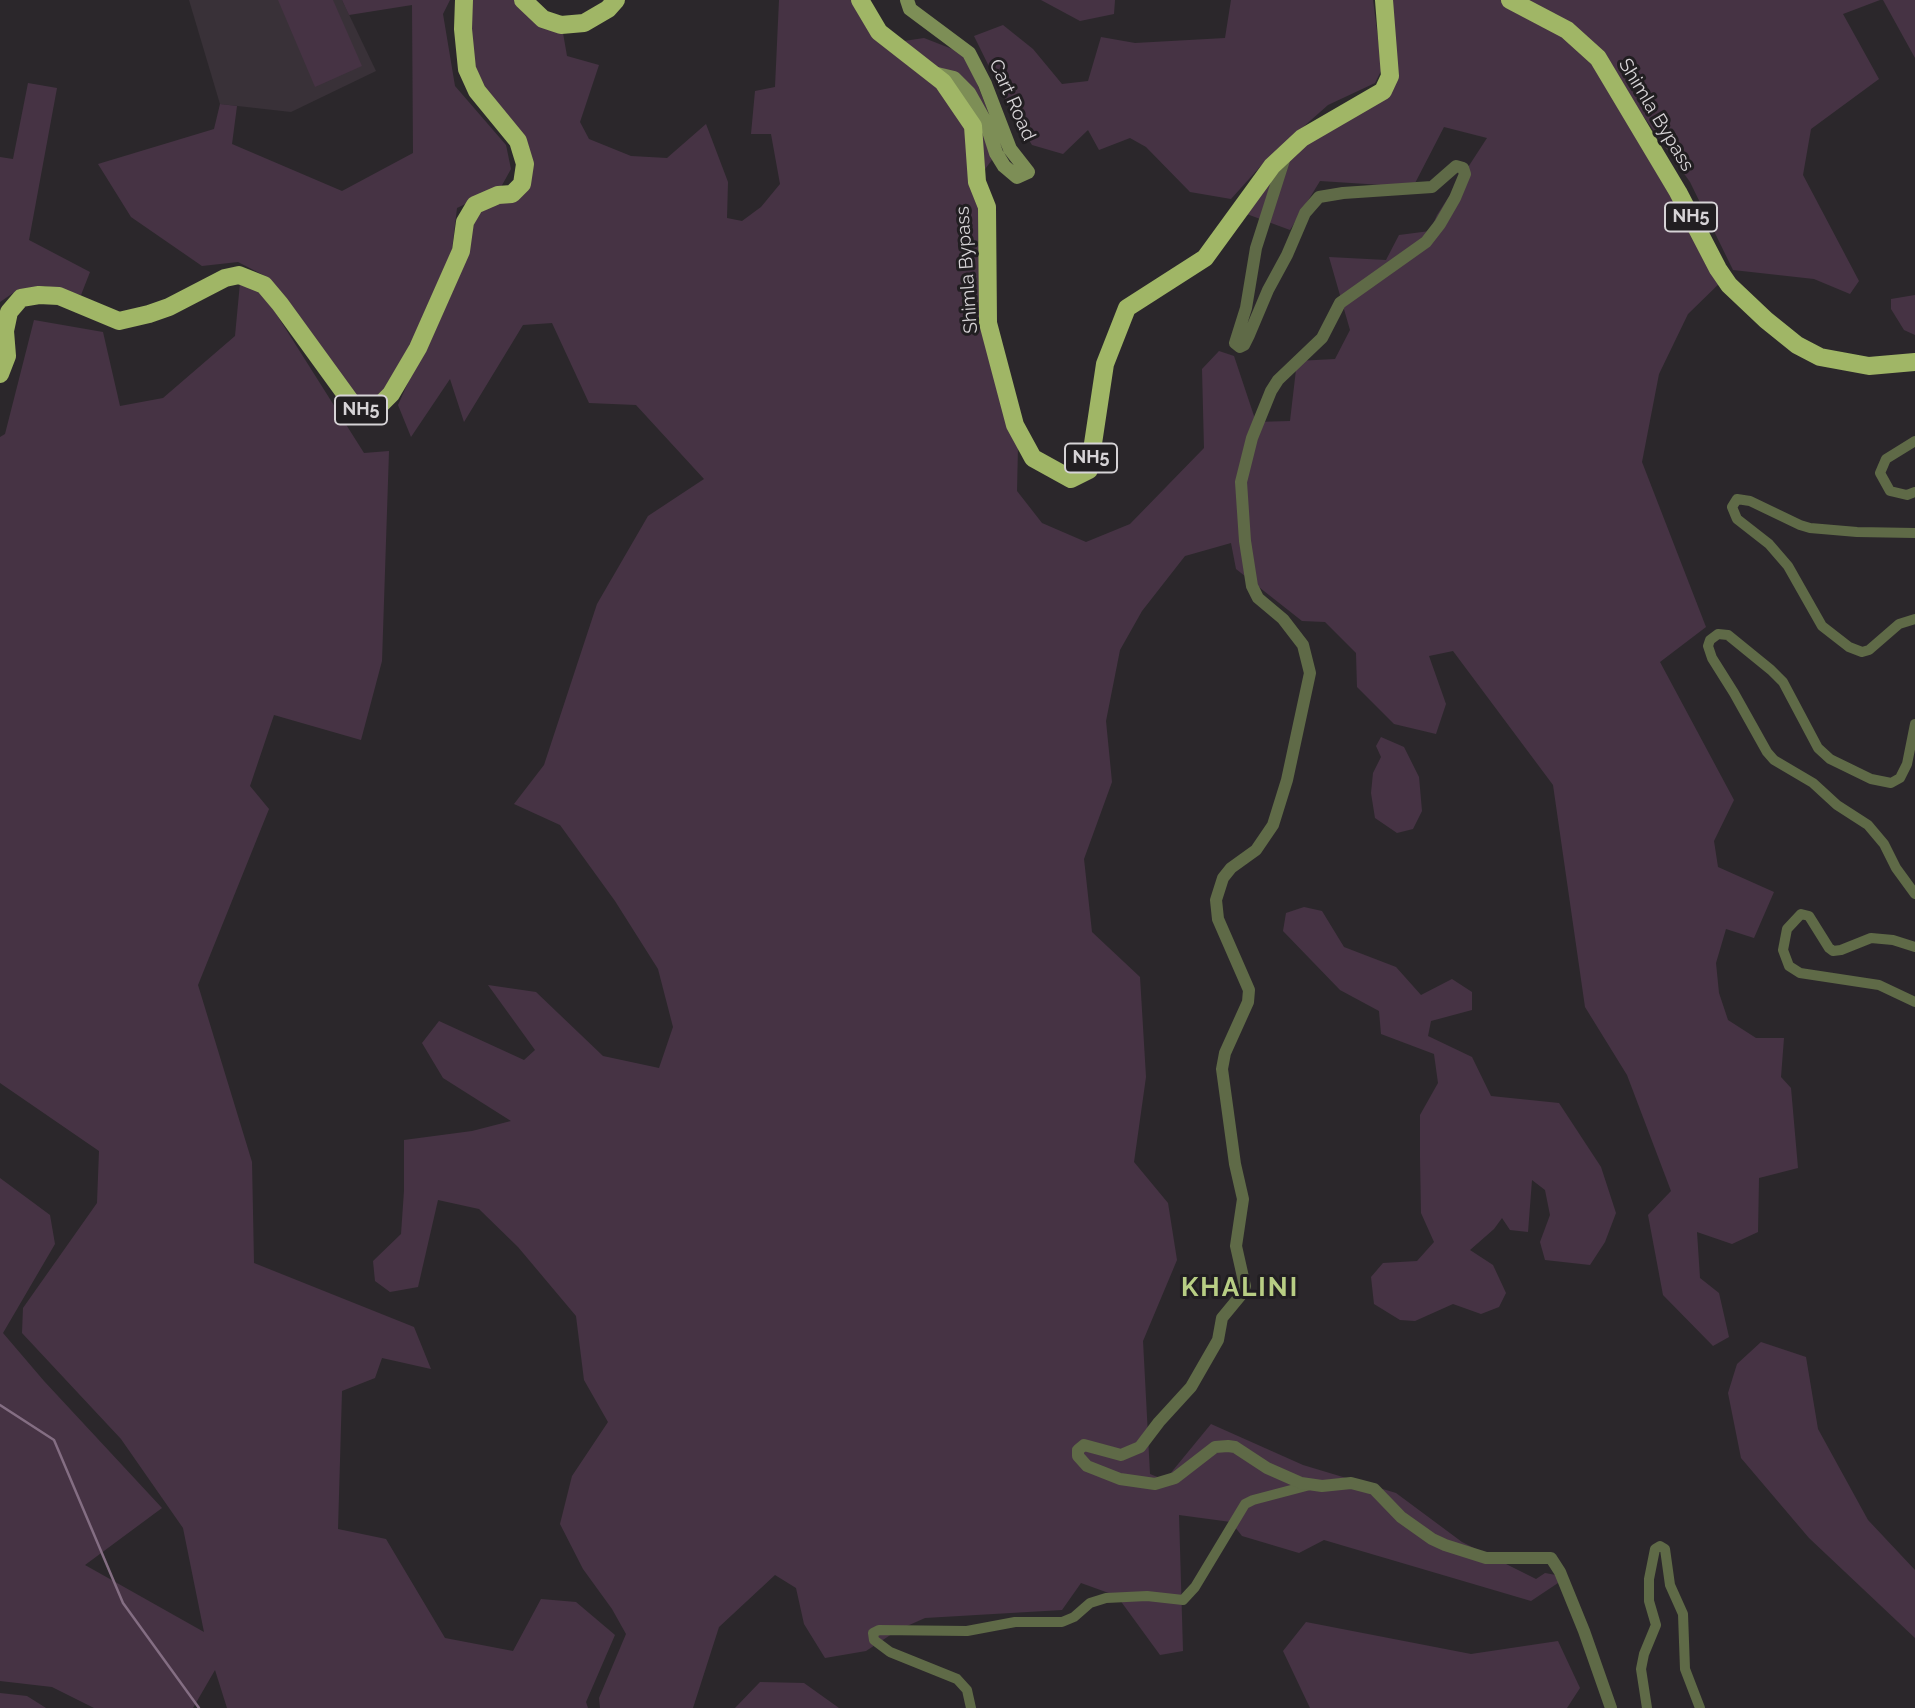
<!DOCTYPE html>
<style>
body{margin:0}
canvas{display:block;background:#2b272b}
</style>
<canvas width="1915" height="1708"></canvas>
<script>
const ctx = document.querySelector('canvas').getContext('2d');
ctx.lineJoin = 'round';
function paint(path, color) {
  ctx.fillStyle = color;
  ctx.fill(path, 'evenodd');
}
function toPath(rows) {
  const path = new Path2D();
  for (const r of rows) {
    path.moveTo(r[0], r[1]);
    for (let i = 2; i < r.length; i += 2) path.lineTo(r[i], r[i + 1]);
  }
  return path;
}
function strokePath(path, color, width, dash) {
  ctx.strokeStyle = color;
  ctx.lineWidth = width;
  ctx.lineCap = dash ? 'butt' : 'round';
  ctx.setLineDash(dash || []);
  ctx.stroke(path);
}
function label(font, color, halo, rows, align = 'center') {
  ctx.font = font + ' Raleway,sans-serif';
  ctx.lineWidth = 6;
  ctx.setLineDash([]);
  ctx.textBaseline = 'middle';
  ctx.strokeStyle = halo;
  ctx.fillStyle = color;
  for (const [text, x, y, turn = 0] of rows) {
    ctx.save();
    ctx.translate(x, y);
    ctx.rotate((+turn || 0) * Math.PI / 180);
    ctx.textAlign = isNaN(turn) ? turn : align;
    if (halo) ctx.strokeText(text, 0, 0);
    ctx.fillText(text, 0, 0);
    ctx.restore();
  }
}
paint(toPath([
 [189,0,342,0,376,71,291,112,220,104]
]), '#393138');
paint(toPath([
 [278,0,333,0,362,66,315,87],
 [342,0,450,0,443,14,455,86,506,145,511,169,501,187,457,208,451,258,417,333,382,394,369,402,354,394,269,278,238,262,202,266,131,217,98,164,214,129,220,104,237,106,232,144,342,191,413,153,412,5,349,15],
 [467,0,518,0,563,33,567,56,599,65,580,122,589,139,631,156,667,158,706,124,728,182,727,218,742,221,761,207,780,184,771,134,751,134,755,91,775,87,779,0,852,0,884,44,924,38,965,54,1002,146,975,183,985,207,986,323,1018,446,1017,491,1042,523,1086,542,1130,524,1204,448,1202,369,1219,351,1234,356,1256,422,1290,421,1297,361,1335,359,1350,330,1329,257,1386,260,1399,235,1430,231,1437,215,1487,138,1444,127,1413,187,1320,181,1290,230,1244,213,1273,167,1385,92,1386,0,1506,0,1566,32,1596,60,1727,276,1688,314,1659,374,1642,462,1706,627,1660,662,1734,800,1714,841,1718,867,1774,892,1754,938,1726,929,1716,963,1719,993,1728,1020,1756,1038,1784,1038,1781,1077,1791,1088,1798,1168,1759,1178,1758,1232,1732,1244,1697,1232,1700,1278,1719,1293,1729,1337,1713,1346,1663,1295,1648,1215,1671,1191,1627,1075,1585,1007,1553,785,1453,651,1429,656,1446,704,1436,734,1394,724,1357,687,1356,653,1325,622,1302,621,1236,569,1231,543,1185,556,1142,611,1120,650,1106,721,1112,782,1084,859,1092,932,1140,977,1146,1077,1134,1162,1168,1203,1177,1260,1143,1341,1150,1474,1165,1480,1211,1424,1303,1465,1396,1493,1462,1542,1536,1579,1545,1573,1567,1577,1531,1601,1324,1540,1299,1553,1242,1536,1231,1522,1179,1515,1183,1651,1160,1655,1117,1596,1081,1583,1062,1610,925,1618,898,1630,866,1651,825,1658,804,1624,796,1588,775,1575,719,1627,693,1708,600,1708,599,1698,626,1634,612,1609,583,1569,560,1524,572,1476,608,1422,584,1380,576,1316,518,1247,479,1209,438,1200,418,1287,390,1292,375,1281,373,1261,401,1234,404,1191,404,1140,472,1131,511,1121,443,1078,422,1043,439,1021,524,1060,535,1050,488,985,536,992,603,1056,659,1068,673,1027,658,969,615,901,560,825,514,804,544,765,597,604,648,516,704,479,636,405,589,403,552,323,523,325,464,422,450,379,411,437,398,405,466,253,469,224,478,207,499,199,528,163,471,68],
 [1041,0,1115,0,1114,14,1080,21],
 [1231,0,1373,0,1382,69,1375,83,1328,105,1267,159,1231,199,1190,192,1146,147,1130,138,1099,150,1088,130,1063,154,1032,145,1009,107,974,36,1003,25,1033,49,1062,84,1088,81,1101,37,1135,43,1225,38],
 [1517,0,1880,0,1843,14,1879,79,1811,129,1803,175,1859,281,1850,294,1814,279,1733,270,1690,182,1600,55],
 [1883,0,1915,0,1915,58],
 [28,83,57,88,29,240,90,272,81,295,45,286,19,289,0,302,0,157,13,159],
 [240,283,263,293,364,453,389,451,382,661,361,740,274,715,250,786,269,809,198,985,252,1162,254,1263,414,1327,431,1369,382,1358,375,1378,342,1391,338,1529,386,1539,445,1638,513,1651,541,1599,576,1602,615,1635,586,1702,588,1708,227,1708,215,1670,193,1708,94,1708,52,1687,0,1681,0,1178,50,1215,55,1244,3,1333,44,1381,162,1508,85,1565,204,1632,183,1528,121,1439,22,1333,23,1308,97,1203,99,1151,0,1083,0,437,5,434,34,320,103,332,120,406,163,398,235,336],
 [1915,295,1915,335,1904,330,1891,309,1891,299],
 [1381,737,1404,747,1419,777,1422,811,1413,829,1397,833,1375,818,1371,793,1373,773,1381,757,1376,746],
 [1304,907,1322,911,1344,947,1396,967,1421,995,1452,979,1472,992,1472,1010,1431,1021,1428,1036,1472,1057,1491,1096,1559,1103,1601,1167,1616,1213,1605,1242,1590,1265,1545,1260,1540,1242,1550,1215,1545,1190,1532,1180,1528,1232,1510,1230,1502,1218,1494,1229,1470,1250,1493,1265,1506,1293,1499,1307,1481,1314,1453,1304,1415,1321,1400,1320,1374,1304,1371,1277,1383,1263,1417,1261,1434,1242,1421,1213,1420,1158,1420,1115,1438,1083,1434,1054,1381,1034,1379,1011,1340,990,1283,931,1286,913],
 [1761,1342,1806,1357,1818,1429,1868,1520,1915,1570,1915,1638,1809,1538,1741,1458,1728,1393,1737,1364],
 [1306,1622,1471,1654,1558,1641,1580,1688,1567,1708,1310,1708,1283,1651],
 [760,1682,804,1683,839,1708,735,1708],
 [0,1693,27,1696,46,1708,0,1708]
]), '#463344');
strokePath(toPath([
 [0,1405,54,1440,123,1603,199,1708]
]), '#846e83', 2.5);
strokePath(toPath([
 [1915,441,1886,459,1880,473,1890,491,1907,495,1915,492],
 [1915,533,1857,532,1810,528,1800,525,1750,501,1737,499,1732,507,1737,519,1769,544,1788,566,1822,626,1849,647,1862,652,1869,650,1899,624,1915,619],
 [1915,724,1907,764,1900,778,1891,783,1871,779,1830,759,1818,748,1783,682,1771,670,1728,635,1718,634,1710,640,1708,646,1712,658,1734,693,1767,752,1774,760,1813,783,1837,805,1868,825,1884,844,1896,868,1915,894],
 [1915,947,1893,940,1871,938,1841,950,1833,951,1829,948,1809,916,1801,914,1787,929,1783,950,1789,966,1800,973,1879,985,1915,1002],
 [971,1708,967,1690,957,1679,890,1652,874,1640,873,1633,879,1630,967,1631,1015,1622,1062,1622,1074,1617,1090,1603,1106,1598,1147,1596,1183,1600,1195,1587,1245,1504,1253,1500,1310,1485],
 [1647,1708,1641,1669,1644,1654,1656,1625,1649,1601,1649,1579,1655,1549,1660,1546,1665,1549,1670,1585,1683,1614,1685,1669,1700,1708]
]), '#5f6a47', 10);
strokePath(toPath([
 [1286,154,1256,248,1246,308,1235,343,1240,347,1244,345,1249,335,1268,290,1287,255,1305,213,1319,197,1343,193,1432,187,1456,166,1463,168,1465,174,1455,198,1440,224,1426,242,1340,303,1322,338,1278,380,1271,391,1252,438,1241,482,1245,541,1252,586,1258,598,1283,619,1303,645,1310,673,1287,780,1273,825,1256,850,1231,868,1223,878,1216,900,1218,919,1249,990,1248,1002,1225,1053,1222,1069,1235,1164,1243,1199,1236,1246,1245,1286,1241,1295,1222,1318,1218,1340,1191,1387,1159,1422,1140,1447,1121,1455,1084,1445,1078,1450,1078,1456,1087,1466,1120,1479,1155,1484,1175,1478,1215,1447,1228,1446,1235,1447,1267,1468,1301,1483,1322,1486,1351,1483,1374,1489,1401,1517,1432,1539,1445,1545,1486,1558,1551,1558,1560,1572,1584,1631,1611,1708]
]), '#5f6a47', 12);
strokePath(toPath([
 [907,0,910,9,969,53,985,84,1010,149,1028,172,1017,177,1004,166,996,153,987,125,969,93,954,78,933,73]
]), '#7d8e56', 14);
strokePath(toPath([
 [523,0,543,19,561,25,584,23,608,9,616,0],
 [860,0,879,32,943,82,973,126,977,182,987,207,988,323,1015,425,1033,458,1071,479,1089,470,1105,364,1127,308,1205,258,1272,166,1302,138,1383,91,1390,76,1384,0],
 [1510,0,1567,30,1598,58,1678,192,1718,269,1729,285,1766,320,1797,345,1820,357,1869,366,1915,362],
 [0,374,7,356,5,331,9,312,21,298,39,295,59,296,119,321,149,314,169,307,225,278,239,275,264,285,280,304,354,406,360,410,375,410,391,394,418,348,461,251,465,222,475,205,498,195,512,194,522,184,525,164,518,141,477,91,467,69,463,29,464,0]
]), '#a0b666', 18);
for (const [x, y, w] of [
 [1691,217,52],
 [361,410,52],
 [1091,458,52]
]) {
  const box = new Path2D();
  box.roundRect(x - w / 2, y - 14.5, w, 29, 5);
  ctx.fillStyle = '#211e21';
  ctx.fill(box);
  strokePath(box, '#d6d3d6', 2);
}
label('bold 18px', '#d6d3d6', null, [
 ["NH5",1691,217],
 ["NH5",361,410],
 ["NH5",1091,458]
]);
label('19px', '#d6d3d6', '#211e21', [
 ["Cart Road",1012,100,66],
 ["Shimla Bypass",1656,115,59],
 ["Shimla Bypass",967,270,-94]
]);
ctx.letterSpacing = '2px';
label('bold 26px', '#b8ce84', '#211e21', [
 ["KHALINI",1240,1288]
]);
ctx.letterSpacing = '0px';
</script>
